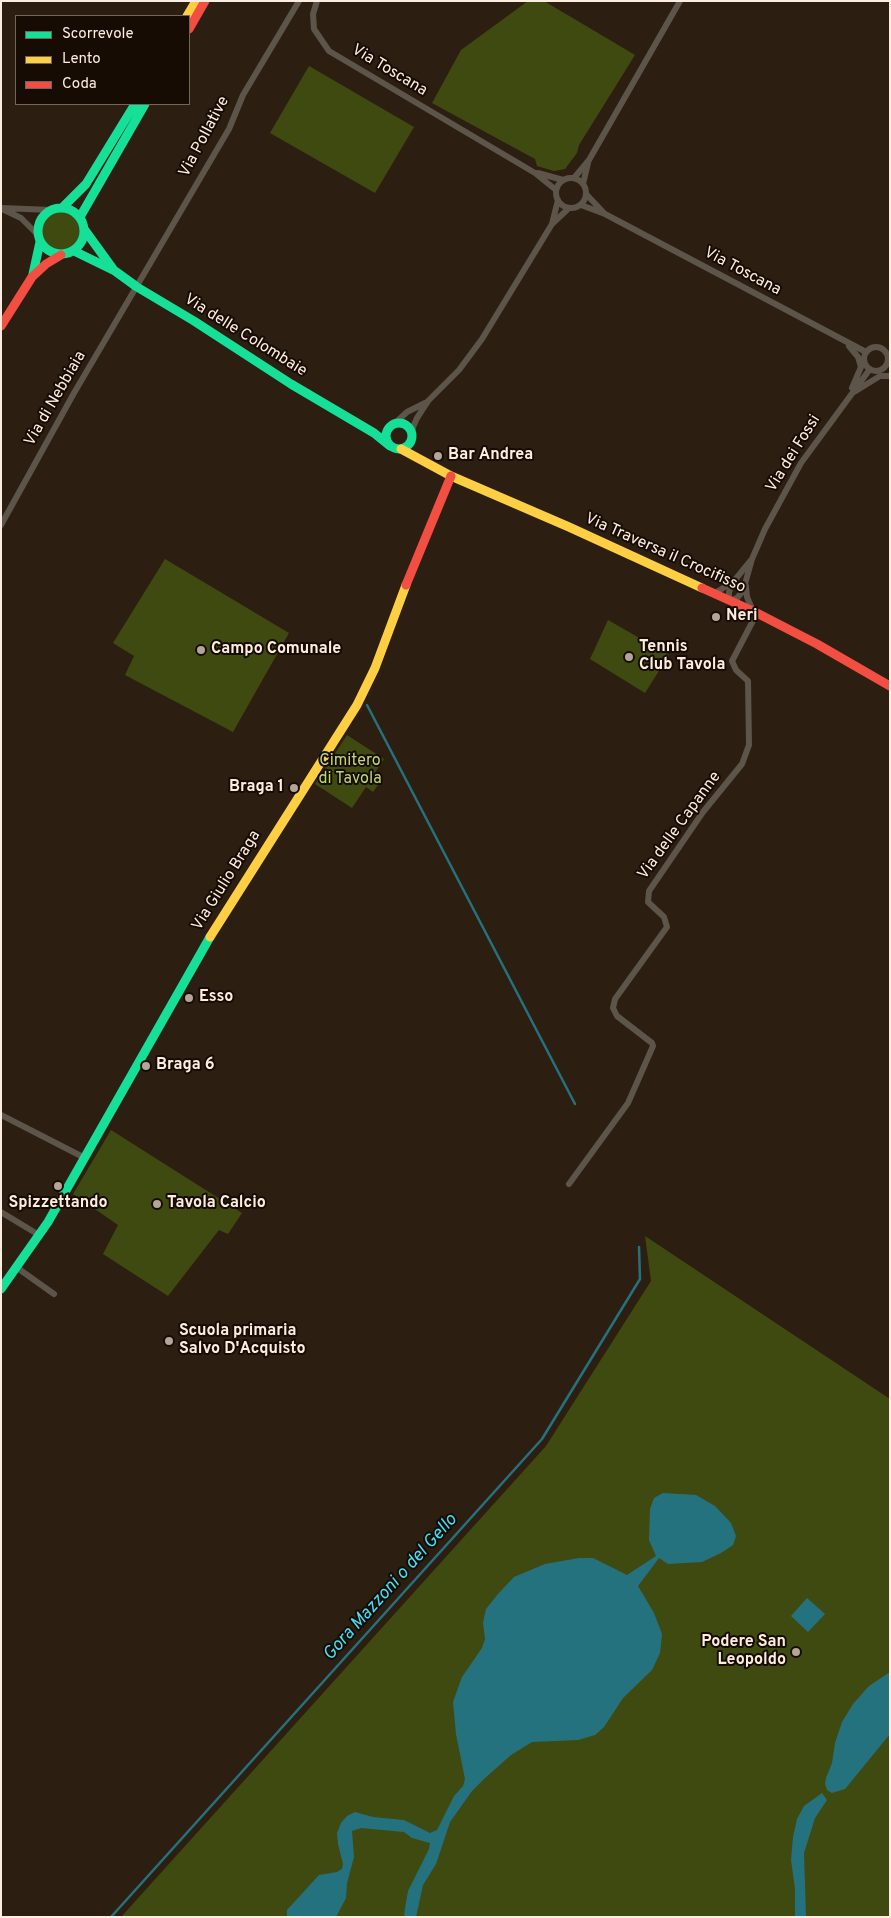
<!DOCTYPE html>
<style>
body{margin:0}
#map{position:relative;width:891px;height:1918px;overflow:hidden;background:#2c1f12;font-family:Overpass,sans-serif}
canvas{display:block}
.frame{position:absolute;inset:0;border:2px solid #fdede0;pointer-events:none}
.legend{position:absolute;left:15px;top:15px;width:175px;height:90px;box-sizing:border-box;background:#160c04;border:1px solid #72665c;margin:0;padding:6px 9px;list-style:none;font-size:15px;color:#fdede0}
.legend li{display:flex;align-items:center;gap:10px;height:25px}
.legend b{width:25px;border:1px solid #72665c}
</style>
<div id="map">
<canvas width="891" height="1918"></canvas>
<div class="frame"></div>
<ul class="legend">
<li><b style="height:6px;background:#16e098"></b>Scorrevole</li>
<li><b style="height:6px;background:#ffcf43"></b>Lento</li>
<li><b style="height:6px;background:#f24e42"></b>Coda</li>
</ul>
</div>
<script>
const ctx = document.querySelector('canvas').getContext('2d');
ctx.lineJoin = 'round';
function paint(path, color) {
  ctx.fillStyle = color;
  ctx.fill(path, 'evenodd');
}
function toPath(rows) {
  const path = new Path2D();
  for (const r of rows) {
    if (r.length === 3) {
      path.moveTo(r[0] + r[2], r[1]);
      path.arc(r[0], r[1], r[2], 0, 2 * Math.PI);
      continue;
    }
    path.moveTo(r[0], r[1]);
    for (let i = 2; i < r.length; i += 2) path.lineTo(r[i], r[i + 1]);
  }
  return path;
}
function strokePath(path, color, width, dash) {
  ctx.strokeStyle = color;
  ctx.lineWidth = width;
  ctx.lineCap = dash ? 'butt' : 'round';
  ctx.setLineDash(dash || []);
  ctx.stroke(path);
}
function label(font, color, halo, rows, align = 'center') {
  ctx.font = font + ' Overpass,sans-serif';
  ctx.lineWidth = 4;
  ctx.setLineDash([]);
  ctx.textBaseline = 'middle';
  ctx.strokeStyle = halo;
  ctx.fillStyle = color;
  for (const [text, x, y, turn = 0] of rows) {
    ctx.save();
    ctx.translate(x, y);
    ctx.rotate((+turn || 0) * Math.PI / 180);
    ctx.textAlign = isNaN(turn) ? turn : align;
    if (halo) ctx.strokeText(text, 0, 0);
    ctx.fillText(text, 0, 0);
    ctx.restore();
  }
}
paint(toPath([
 [528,1,544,1,635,55,579,145,577,153,565,169,554,171,537,166,535,159,432,103,461,50],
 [309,66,414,127,375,193,270,133],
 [61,231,19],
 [165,559,289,633,233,732,125,675,134,656,113,643],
 [608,620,669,655,645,693,590,659],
 [347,735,384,759,370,780,378,785,373,792,366,787,352,808,315,784],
 [111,1130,242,1213,228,1234,219,1230,168,1296,103,1254,118,1225,73,1194],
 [645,1236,890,1399,890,1917,121,1917,546,1446,651,1281]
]), '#3f4a11');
paint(toPath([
 [663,1493,696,1495,715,1506,731,1523,736,1536,733,1545,721,1553,702,1562,668,1564,659,1558,638,1586,654,1613,662,1634,660,1653,652,1670,623,1698,604,1727,595,1735,578,1740,532,1742,511,1755,485,1778,472,1791,450,1822,436,1864,423,1885,416,1917,404,1917,405,1908,408,1891,429,1849,430,1843,412,1838,404,1832,361,1828,352,1831,354,1857,347,1883,346,1898,336,1917,287,1917,287,1910,319,1875,337,1872,342,1869,343,1864,338,1844,337,1833,341,1823,347,1816,355,1812,373,1817,404,1820,430,1833,437,1830,454,1796,463,1786,465,1779,456,1734,453,1702,462,1677,482,1648,485,1639,483,1623,486,1609,498,1594,514,1577,545,1564,579,1558,593,1558,627,1575,656,1556,649,1540,650,1509,654,1498],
 [807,1598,825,1614,808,1632,791,1616],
 [890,1672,890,1734,845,1789,832,1793,827,1790,825,1784,826,1778,832,1763,835,1743,842,1722,853,1704,869,1686],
 [822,1793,827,1800,815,1818,804,1853,806,1917,795,1917,795,1889,791,1860,793,1837,797,1819,804,1806]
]), '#25727f');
strokePath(toPath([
 [367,705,575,1104],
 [111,1917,542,1439,640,1279,639,1247]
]), '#25727f', 2.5);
strokePath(toPath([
 [317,1,313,14,314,29,329,51,535,173,556,190],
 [538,173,563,180],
 [574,178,589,160,680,1],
 [571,193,15],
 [583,184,588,163],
 [586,194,603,212],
 [581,205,605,214,866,352],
 [1,208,52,210],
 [2,209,21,218,37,234],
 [552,224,569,208],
 [849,346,858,357,861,367,852,388],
 [876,359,12],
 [854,392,880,376,890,376],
 [394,424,407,412,425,403],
 [412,436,413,427,417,418,428,401,459,370,482,339,552,224,558,200],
 [1,525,74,393,229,129,243,95,299,1],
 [752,559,734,581,729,592,729,601,737,598,743,591,752,559,765,529,801,463,870,369],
 [746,586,747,597,753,611],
 [715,593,733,582],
 [1,1115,85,1158],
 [569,1184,628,1103,653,1046,652,1043,617,1016,613,1008,615,999,667,927,664,917,648,902,649,891,703,812,742,764,749,745,748,681,736,670,732,661,757,613],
 [1,1212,39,1235],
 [16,1267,54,1294]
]), '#5d544a', 6);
strokePath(toPath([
 [61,231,23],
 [62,208,86,184,135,104],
 [80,217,145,104],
 [84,229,113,269],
 [74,251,115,271,137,287,194,321,291,384,374,433,390,446],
 [33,274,40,242],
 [399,436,13],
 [1,1289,48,1222,210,937]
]), '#16e098', 9);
strokePath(toPath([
 [187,16,196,1],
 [401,449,451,476,569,527,702,588],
 [210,937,357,705,375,668,406,585]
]), '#ffcf43', 9);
strokePath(toPath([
 [189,29,205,1],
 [1,326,32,277,46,264,61,255],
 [406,585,451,476],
 [702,588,753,611,817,644,890,686]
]), '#f24e42', 9);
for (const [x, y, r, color] of [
 [438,456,5,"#b4a598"],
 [716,617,5,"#b4a598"],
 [201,650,5,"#b4a598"],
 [629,657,5,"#b4a598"],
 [294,788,5,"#b4a598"],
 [189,998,5,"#b4a598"],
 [146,1066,5,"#b4a598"],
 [58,1186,5,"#b4a598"],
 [157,1204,5,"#b4a598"],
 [169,1341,5,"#b4a598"],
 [796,1652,5,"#b4a598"]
]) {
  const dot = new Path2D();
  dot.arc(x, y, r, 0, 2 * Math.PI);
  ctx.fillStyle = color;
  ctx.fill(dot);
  strokePath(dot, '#160c04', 2);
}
label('16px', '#fdede0', '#160c04', [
 ["Via Toscana",389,71,31],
 ["Via Pollative",205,137,-62],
 ["Via Toscana",742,272,28],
 ["Via delle Colombaie",245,336,32],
 ["Via di Nebbiaia",56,399,-60],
 ["Via dei Fossi",794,454,-58],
 ["Via Traversa il Crocifisso",665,554,24],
 ["Via delle Capanne",680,826,-54],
 ["Via Giulio Braga",227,881,-58]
]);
label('bold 16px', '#fdede0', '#160c04', [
 ["Bar Andrea",448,456],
 ["Neri",726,617],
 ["Tennis",639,648],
 ["Club Tavola",639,666],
 ["Campo Comunale",211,650],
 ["Braga 1",284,788,"right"],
 ["Esso",199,998],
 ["Braga 6",156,1066],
 ["Spizzettando",58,1204,"center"],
 ["Tavola Calcio",167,1204],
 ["Scuola primaria",179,1332],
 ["Salvo D'Acquisto",179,1350],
 ["Podere San",786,1643,"right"],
 ["Leopoldo",786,1661,"right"]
], 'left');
label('16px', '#bcd872', '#160c04', [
 ["Cimitero",350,762],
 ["di Tavola",350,780]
]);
label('italic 18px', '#3fe0fc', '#160c04', [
 ["Gora Mazzoni o del Gello",391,1588,-48]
]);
</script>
